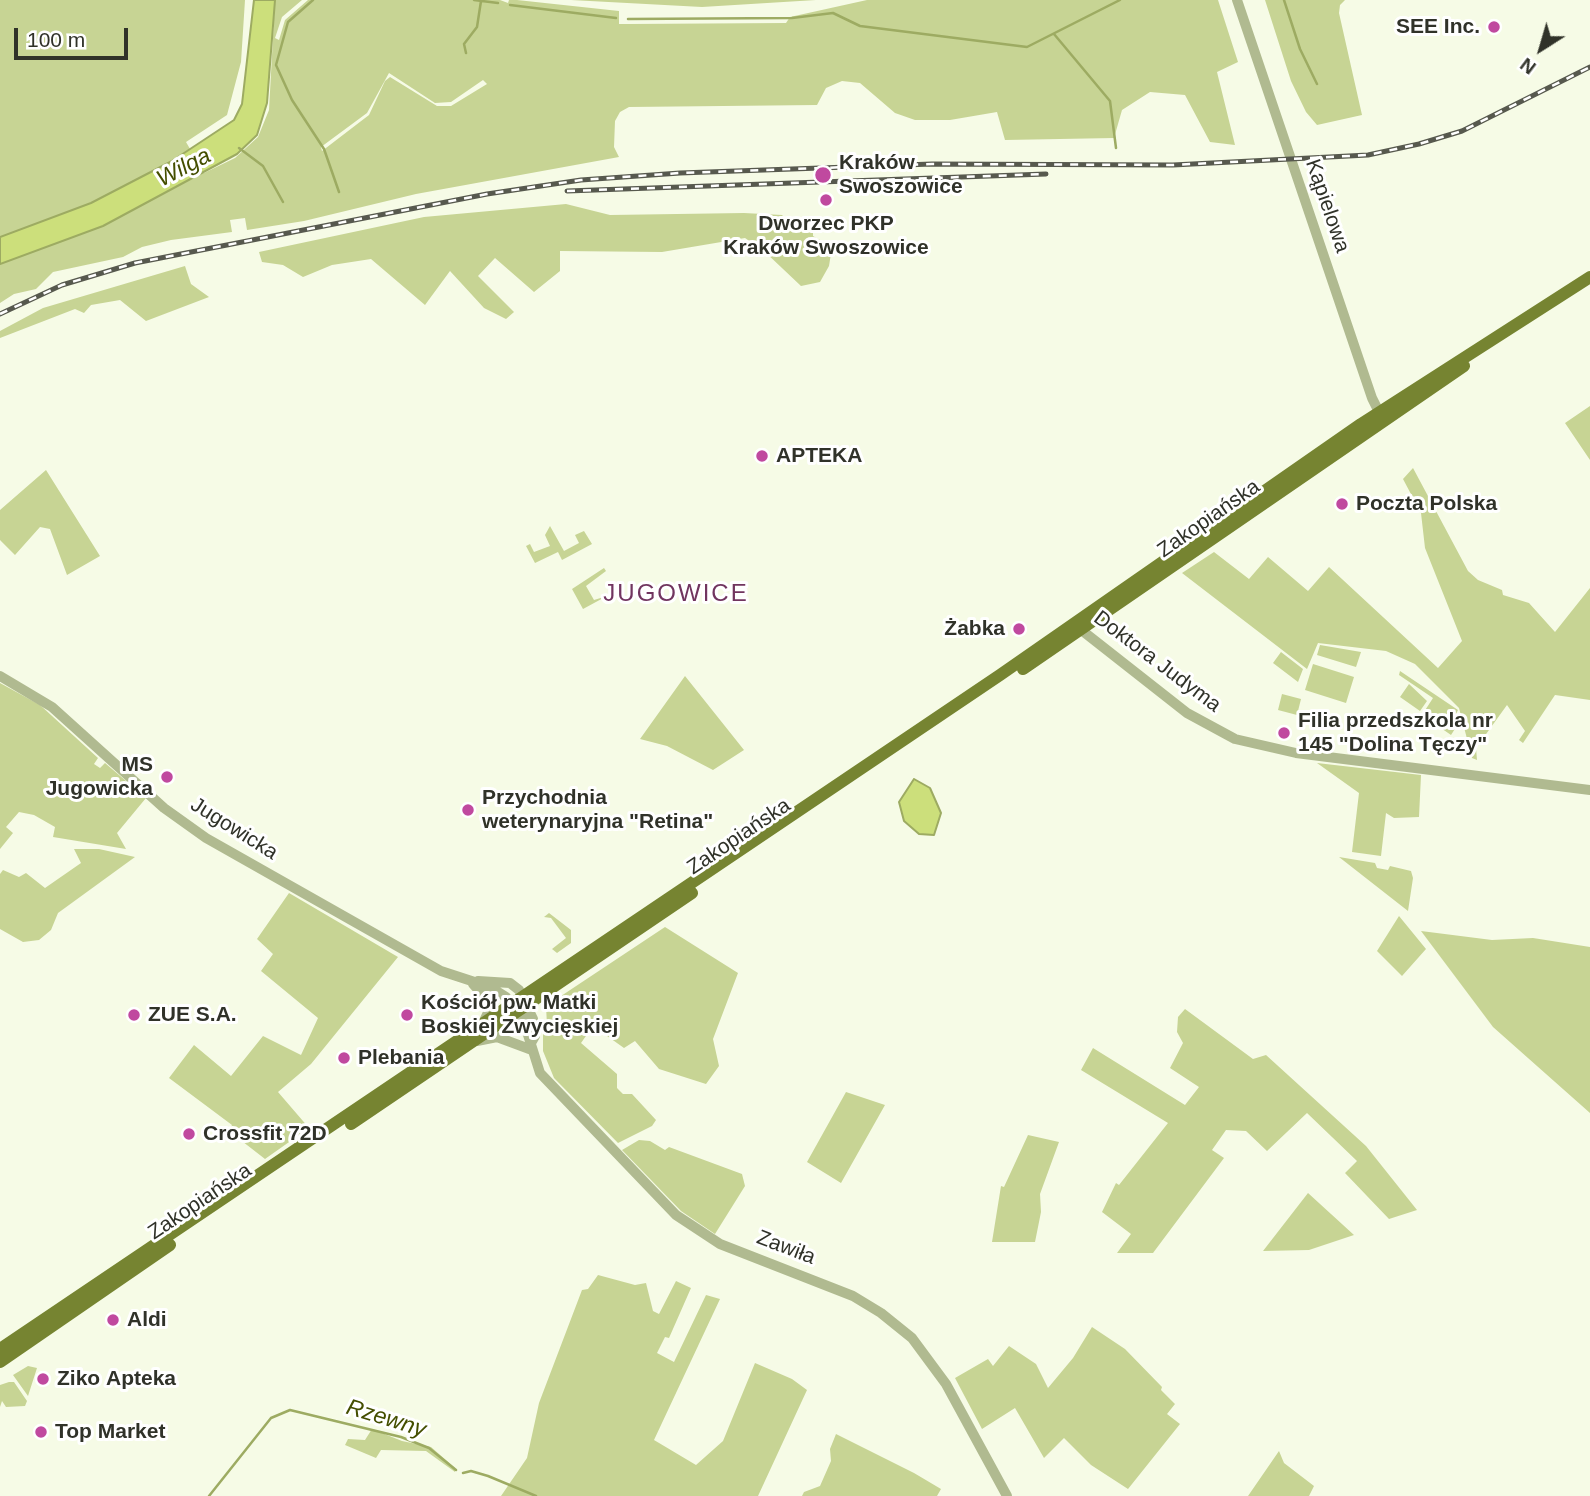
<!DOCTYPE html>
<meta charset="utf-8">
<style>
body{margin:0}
#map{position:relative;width:1590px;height:1496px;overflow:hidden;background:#f6fbe6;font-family:Helvetica,sans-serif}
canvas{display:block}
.north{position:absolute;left:1506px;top:14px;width:70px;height:70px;-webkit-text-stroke:5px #fff;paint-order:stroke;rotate:217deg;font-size:19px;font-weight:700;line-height:28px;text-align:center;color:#303229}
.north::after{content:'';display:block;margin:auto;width:24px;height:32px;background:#303229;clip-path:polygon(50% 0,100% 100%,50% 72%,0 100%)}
.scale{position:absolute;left:14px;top:28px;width:114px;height:32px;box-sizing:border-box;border:4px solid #303229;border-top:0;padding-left:9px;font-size:21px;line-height:24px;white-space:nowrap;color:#303229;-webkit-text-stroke:5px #fff;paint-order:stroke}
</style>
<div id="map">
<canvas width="1590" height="1496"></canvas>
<div class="north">N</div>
<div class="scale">100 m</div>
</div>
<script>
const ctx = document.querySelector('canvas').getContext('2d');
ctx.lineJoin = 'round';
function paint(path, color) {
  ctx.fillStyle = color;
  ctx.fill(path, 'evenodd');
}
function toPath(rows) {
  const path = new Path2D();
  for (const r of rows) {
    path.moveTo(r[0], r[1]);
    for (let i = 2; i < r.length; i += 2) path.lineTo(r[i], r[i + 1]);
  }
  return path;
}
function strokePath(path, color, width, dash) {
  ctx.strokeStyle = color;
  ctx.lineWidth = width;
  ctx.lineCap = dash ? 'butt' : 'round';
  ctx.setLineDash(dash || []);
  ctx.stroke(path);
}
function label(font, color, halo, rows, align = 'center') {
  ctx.font = font + ' Helvetica,sans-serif';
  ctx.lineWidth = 6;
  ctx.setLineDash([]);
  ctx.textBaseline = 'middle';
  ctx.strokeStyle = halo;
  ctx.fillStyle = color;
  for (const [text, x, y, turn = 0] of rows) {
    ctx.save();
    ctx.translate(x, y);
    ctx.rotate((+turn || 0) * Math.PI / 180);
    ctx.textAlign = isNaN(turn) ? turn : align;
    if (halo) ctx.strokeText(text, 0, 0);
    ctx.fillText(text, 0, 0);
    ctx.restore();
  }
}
paint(toPath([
 [0,0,245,0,241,62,227,115,186,142,204,173,235,158,258,137,269,110,275,0,302,0,282,17,275,38,279,40,285,20,308,0,500,0,508,3,509,0,517,0,619,11,619,24,628,24,786,23,790,17,867,0,1218,0,1238,62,1217,72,1235,145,1210,142,1185,95,1150,92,1122,110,1114,138,1005,140,997,112,950,120,915,120,895,113,860,83,842,81,826,88,817,105,629,107,620,112,615,121,614,147,619,157,416,194,304,221,247,230,245,218,230,220,232,232,171,240,142,247,123,257,53,272,36,289,14,294,0,303],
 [389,73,435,103,451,102,483,80,487,84,451,106,437,106,390,77,385,81,369,115,322,151,321,147,367,113],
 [571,0,816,0,702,7],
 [1265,0,1345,0,1340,5,1339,13,1362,115,1317,125,1306,112,1291,81],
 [566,204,610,215,744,213,782,215,795,229,813,229,813,236,832,247,829,266,820,282,801,286,764,251,745,238,662,252,560,251,560,271,534,292,495,258,478,276,514,312,506,319,484,308,450,271,425,305,371,259,332,265,303,277,283,265,262,262,259,252,424,217],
 [185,266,191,284,209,297,146,321,120,300,91,305,84,313,75,309,0,338,0,331,43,308],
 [1590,406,1590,460,1565,423],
 [1413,468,1468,571,1478,580,1502,590,1503,595,1529,603,1555,632,1590,588,1590,700,1555,695,1523,743,1519,740,1525,731,1507,705,1476,748,1477,760,1472,758,1459,708,1415,664,1386,651,1318,643,1307,669,1182,573,1214,552,1249,579,1268,557,1308,591,1329,567,1438,668,1462,641,1425,548,1421,513,1403,479],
 [46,470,100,556,67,575,50,529,40,527,15,555,0,540,0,510],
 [550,526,564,551,579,543,575,535,584,531,592,544,562,560,558,552,535,563,526,546,530,544,534,552,550,546,545,535],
 [604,568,606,571,586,586,594,600,607,596,583,609,572,589],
 [1320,645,1361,652,1356,667,1317,655],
 [1281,652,1303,669,1298,682,1273,663],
 [1313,664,1354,677,1346,703,1305,690],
 [1400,671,1458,710,1456,714,1462,718,1451,735,1422,715,1433,698,1399,675],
 [685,676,744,750,713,770,667,746,640,739],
 [0,683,40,705,98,758,94,764,100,768,105,763,146,798,117,833,126,849,53,837,55,827,34,815,19,812,6,827,13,833,0,849],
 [1409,684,1427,701,1420,711,1400,697],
 [1282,694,1301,699,1297,715,1278,710],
 [1317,763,1421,775,1419,817,1394,818,1386,813,1381,856,1352,852,1359,793],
 [74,849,99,849,135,857,58,913,51,930,39,940,23,942,0,929,0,874,3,870,19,877,26,873,45,888,81,863],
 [1339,857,1375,863,1377,868,1388,870,1390,866,1411,871,1413,878,1408,911],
 [289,893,398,957,311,1064,278,1092,309,1128,265,1159,229,1131,232,1125,169,1078,194,1045,231,1076,263,1036,301,1055,318,1018,261,971,273,954,257,939],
 [549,913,571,930,571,943,557,953,552,949,566,938,551,918,544,917],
 [1399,916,1426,949,1402,976,1377,951],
 [665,927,738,973,713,1039,719,1066,706,1084,659,1069,635,1041,624,1048,593,1026,581,1043,617,1074,617,1088,623,1094,632,1094,656,1120,652,1126,618,1143,554,1078,543,1051,543,1028,547,1025,546,1006],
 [1421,931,1492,940,1533,938,1590,947,1590,1113,1493,1027],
 [1185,1009,1253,1059,1266,1055,1366,1146,1417,1210,1389,1219,1345,1173,1357,1161,1307,1113,1267,1151,1246,1131,1226,1130,1212,1150,1224,1158,1153,1253,1117,1253,1131,1234,1102,1212,1116,1183,1119,1185,1168,1123,1081,1070,1093,1048,1185,1105,1199,1087,1170,1068,1183,1043,1177,1032,1178,1017],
 [846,1092,885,1105,841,1183,807,1162],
 [1028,1135,1059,1142,1040,1194,1041,1212,1035,1242,992,1242,1001,1186,1004,1187],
 [639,1140,650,1141,665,1150,669,1147,742,1174,745,1186,715,1234,681,1211,622,1150],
 [1308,1193,1354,1235,1309,1250,1263,1251],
 [598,1275,635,1285,646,1283,653,1311,659,1314,676,1281,691,1288,669,1338,665,1337,657,1353,674,1362,706,1295,720,1299,654,1440,696,1465,723,1441,755,1363,792,1379,807,1390,758,1496,501,1496,527,1458,539,1403,582,1290,588,1289],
 [1092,1327,1125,1349,1162,1387,1161,1390,1175,1404,1167,1414,1180,1424,1128,1489,1091,1465,1064,1438,1044,1458,1015,1408,982,1429,955,1378,988,1359,993,1366,1009,1346,1036,1364,1048,1388,1073,1358],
 [28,1366,37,1368,28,1396,13,1375],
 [9,1382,14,1382,27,1401,25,1406,6,1407,2,1401,0,1407,0,1385],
 [372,1429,402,1441,431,1447,455,1468,455,1472,426,1451,381,1450,376,1458,345,1445,348,1439,365,1440],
 [836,1434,914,1473,941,1489,937,1496,802,1496,804,1492,820,1486,831,1461,830,1449],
 [1279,1451,1284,1463,1314,1486,1309,1496,1248,1496]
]), '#c7d494');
const water = toPath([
 [254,0,275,0,267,103,257,135,237,154,103,226,0,264,0,237,91,203,172,161,234,120,242,104,254,0],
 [914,779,930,788,941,813,934,835,919,834,904,821,899,802,914,779]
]);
paint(water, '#ccdf7b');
strokePath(water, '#9dab62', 2);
strokePath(toPath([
 [313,0,288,22,276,65,292,100,324,149,339,192],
 [474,0,498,3],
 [1284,0,1300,49,1317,84],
 [510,5,616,18],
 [628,19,792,18,833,13,860,26,1027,47,1120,0],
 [1054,34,1110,101,1116,148],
 [466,53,464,44,477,27,481,1],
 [239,148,263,166,283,202],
 [463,1473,471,1471,488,1476,536,1496],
 [209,1496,271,1418,290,1410,401,1437,429,1448,456,1470]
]), '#9dab62', 2.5);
strokePath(toPath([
 [1237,0,1372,398,1382,418],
 [1075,625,1187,713,1235,739,1296,753,1590,790],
 [0,676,52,707,164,808,206,838,441,971,490,987,506,997,523,1019,540,1073,676,1215,720,1244,853,1296,881,1313,912,1338,946,1384,1007,1496],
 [478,981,510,983,519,990,533,1019,535,1036,531,1043],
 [473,984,488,1001,490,1008,484,1021],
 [477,1041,497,1037,532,1050]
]), '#b0ba90', 10);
strokePath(toPath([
 [1023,669,1464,366],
 [351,1124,692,893],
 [0,1349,1000,675,1361,424,1590,277],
 [0,1362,170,1245]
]), '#768431', 12);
const rail = toPath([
 [567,191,1046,174],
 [0,314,62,285,135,263,487,194,581,180,680,173,932,164,1173,165,1368,155,1419,144,1462,131,1590,67]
]);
strokePath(rail, '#57594e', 5);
strokePath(rail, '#fff', 2.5, [8]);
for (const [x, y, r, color] of [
 [1494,27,7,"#c0499f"],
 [823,175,9,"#c0499f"],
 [826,200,7,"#c0499f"],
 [762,456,7,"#c0499f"],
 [1342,504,7,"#c0499f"],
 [1019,629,7,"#c0499f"],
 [1284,733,7,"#c0499f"],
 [167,777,7,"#c0499f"],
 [468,810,7,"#c0499f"],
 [134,1015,7,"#c0499f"],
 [407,1015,7,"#c0499f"],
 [344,1058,7,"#c0499f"],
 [189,1134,7,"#c0499f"],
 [113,1320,7,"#c0499f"],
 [43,1379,7,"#c0499f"],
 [41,1432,7,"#c0499f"]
]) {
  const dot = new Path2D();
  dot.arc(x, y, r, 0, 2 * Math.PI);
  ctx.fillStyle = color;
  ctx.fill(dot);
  strokePath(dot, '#fff', 2.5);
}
label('bold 21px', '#303229', '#fff', [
 ["SEE Inc.",1480,27,"right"],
 ["Kraków",839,163],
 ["Swoszowice",839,187],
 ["Dworzec PKP",826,224,"center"],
 ["Kraków Swoszowice",826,248,"center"],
 ["APTEKA",776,456],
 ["Poczta Polska",1356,504],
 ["Żabka",1005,629,"right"],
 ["Filia przedszkola nr",1298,721],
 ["145 \"Dolina Tęczy\"",1298,745],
 ["MS",153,765,"right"],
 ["Jugowicka",153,789,"right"],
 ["Przychodnia",482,798],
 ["weterynaryjna \"Retina\"",482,822],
 ["Kościół pw. Matki",421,1003],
 ["Boskiej Zwycięskiej",421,1027],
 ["ZUE S.A.",148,1015],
 ["Plebania",358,1058],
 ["Crossfit 72D",203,1134],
 ["Aldi",127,1320],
 ["Ziko Apteka",57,1379],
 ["Top Market",55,1432]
], 'left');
label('21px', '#303229', '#fff', [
 ["Kąpielowa",1327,206,71],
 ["Zakopiańska",1209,519,-35],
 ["Doktora Judyma",1157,662,37],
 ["Jugowicka",234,829,32],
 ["Zakopiańska",739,837,-34],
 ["Zakopiańska",200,1202,-34],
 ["Zawiła",786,1248,21]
]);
label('italic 23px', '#444e00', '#fff', [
 ["Wilga",184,168,-28],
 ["Rzewny",386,1419,17]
]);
ctx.letterSpacing = '2px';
label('24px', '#71355f', '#fff', [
 ["JUGOWICE",676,594]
]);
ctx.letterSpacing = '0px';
</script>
